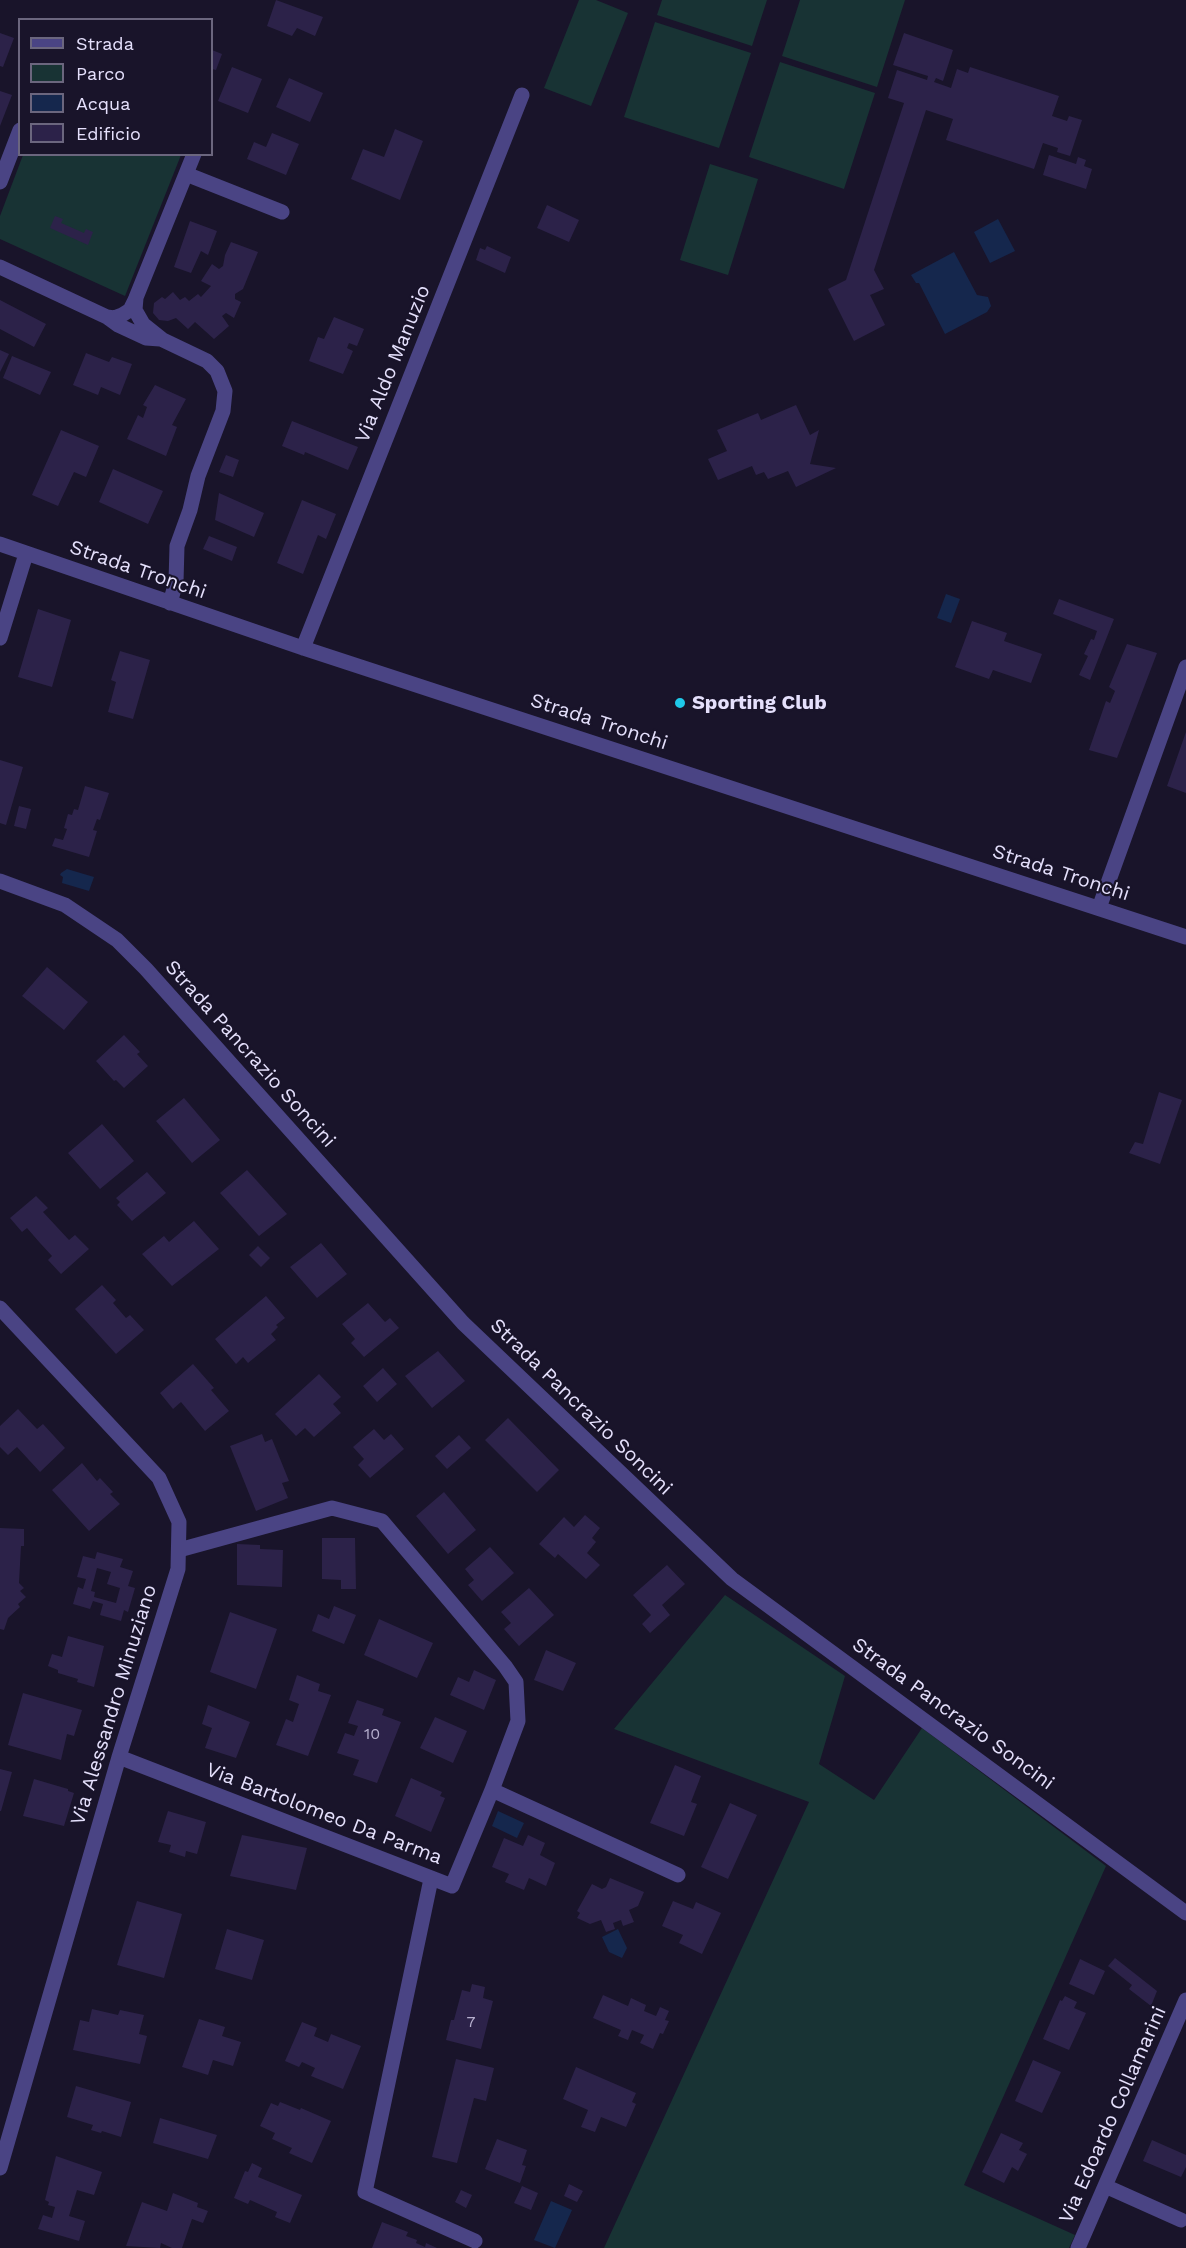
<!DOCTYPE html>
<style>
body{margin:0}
#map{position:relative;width:1186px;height:2248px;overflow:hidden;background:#19142a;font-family:"Work Sans",sans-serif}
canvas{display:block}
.legend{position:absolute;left:18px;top:18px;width:195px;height:138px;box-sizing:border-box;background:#19142a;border:2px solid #6b667e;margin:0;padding:8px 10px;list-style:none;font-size:18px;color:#e5e0fc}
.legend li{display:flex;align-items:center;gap:12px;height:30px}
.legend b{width:30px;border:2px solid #6b667e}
</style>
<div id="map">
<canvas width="1186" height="2248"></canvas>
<ul class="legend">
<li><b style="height:8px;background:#4a4484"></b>Strada</li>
<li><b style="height:16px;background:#183334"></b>Parco</li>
<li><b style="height:16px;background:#15274d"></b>Acqua</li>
<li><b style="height:16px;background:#2c2249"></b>Edificio</li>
</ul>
</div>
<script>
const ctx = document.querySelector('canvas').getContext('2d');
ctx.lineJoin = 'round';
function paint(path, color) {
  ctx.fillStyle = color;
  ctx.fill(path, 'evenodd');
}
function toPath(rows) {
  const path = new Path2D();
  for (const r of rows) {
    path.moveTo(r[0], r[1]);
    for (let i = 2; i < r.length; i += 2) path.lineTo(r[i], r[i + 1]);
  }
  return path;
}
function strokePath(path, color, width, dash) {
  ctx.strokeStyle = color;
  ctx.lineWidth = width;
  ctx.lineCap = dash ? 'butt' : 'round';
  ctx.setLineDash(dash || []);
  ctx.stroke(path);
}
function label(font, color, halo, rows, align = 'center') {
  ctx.font = font + ' "Work Sans",sans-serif';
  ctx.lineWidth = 4.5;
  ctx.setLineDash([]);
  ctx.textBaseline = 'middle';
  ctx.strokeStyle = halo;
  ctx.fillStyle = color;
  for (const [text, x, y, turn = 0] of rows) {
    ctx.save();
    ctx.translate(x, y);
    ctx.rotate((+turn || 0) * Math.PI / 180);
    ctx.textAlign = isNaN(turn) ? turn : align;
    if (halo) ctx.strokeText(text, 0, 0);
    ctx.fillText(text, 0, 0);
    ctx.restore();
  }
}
paint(toPath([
 [579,0,596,0,628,13,591,106,544,88],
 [662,0,767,0,752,46,657,15],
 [800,0,905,0,877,87,782,56],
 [655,22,751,53,719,148,624,117],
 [780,62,875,93,844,189,749,157],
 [23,155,181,155,125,296,0,239,0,216],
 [710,164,758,179,728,275,680,260],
 [725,1595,845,1676,819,1764,874,1800,922,1728,1106,1866,964,2185,1075,2235,1069,2248,604,2248,809,1802,614,1729]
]), '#183334');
paint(toPath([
 [998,219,1015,251,990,263,974,232],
 [954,252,977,295,988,297,991,306,987,312,945,334,919,283,916,283,911,275],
 [946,594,960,599,951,623,937,618],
 [67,869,94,877,89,891,62,883,63,877,60,875,61,873],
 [498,1811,524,1823,517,1838,492,1826],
 [618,1929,627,1948,622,1958,609,1952,602,1937],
 [551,2201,572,2210,555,2248,534,2240]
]), '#15274d');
paint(toPath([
 [276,0,323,17,315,36,297,28,292,36,267,26],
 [0,33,14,38,3,67,0,66],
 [904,33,953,50,943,81,936,78,934,82,951,88,957,69,968,73,970,67,1059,96,1052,116,1067,121,1069,116,1082,120,1070,156,1057,152,1058,148,1043,143,1034,169,946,140,953,119,926,110,874,270,884,289,870,295,885,325,854,341,828,289,846,280,904,103,888,98,897,70,927,80,928,76,893,65],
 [212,50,222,54,216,70,212,69],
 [232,67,262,79,248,113,218,101],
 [289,78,323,93,310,122,276,107],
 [0,91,12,95,0,126],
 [395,129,423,141,400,200,351,179,363,149,384,157],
 [272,133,299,144,286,175,247,159,254,142,266,147],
 [1049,155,1076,164,1078,157,1086,160,1084,166,1092,169,1086,189,1043,175],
 [547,205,579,220,569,242,537,228],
 [55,216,63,219,61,223,84,233,86,229,93,232,88,245,50,228],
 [190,221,217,231,208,255,201,251,191,273,174,267],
 [231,242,258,252,243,289,235,294,235,299,241,302,234,318,226,313,222,316,229,326,214,339,195,322,188,329,176,318,168,321,159,320,153,313,154,303,162,297,165,299,173,292,180,300,185,297,189,301,198,294,201,297,211,286,201,281,212,264,219,269,223,266,225,255],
 [487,246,511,257,505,273,476,260,480,248,485,250],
 [0,300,46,324,34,347,0,329],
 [334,317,364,329,357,346,349,343,347,348,353,351,343,374,309,361,318,337,324,339],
 [0,350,9,354,0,372],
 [86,353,109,362,112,357,132,364,120,395,101,387,98,395,73,385],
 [12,356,51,372,40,395,3,378],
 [155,385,186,399,172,425,177,427,166,456,127,439,138,415,143,418,147,407,143,405],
 [796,405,810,435,819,430,810,464,836,468,796,487,788,471,768,479,764,472,756,475,752,466,718,480,708,459,727,451,717,430,758,413,761,420],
 [292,421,358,447,348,470,305,452,304,455,282,446],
 [61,430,99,446,86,477,74,472,58,506,32,495],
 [226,455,239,460,233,477,219,472],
 [113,469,163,491,148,524,99,502],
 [219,493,264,513,254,537,215,520],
 [302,500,336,514,326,539,318,535,303,574,277,563],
 [209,536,237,547,232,561,203,549],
 [1059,599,1114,619,1090,680,1079,675,1088,656,1084,654,1091,639,1094,640,1097,631,1053,614],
 [38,609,71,620,52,687,18,677],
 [972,621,1007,633,1004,641,1042,654,1031,683,993,670,989,679,955,667],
 [1127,644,1157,653,1117,758,1089,750,1106,701,1110,703,1115,691,1109,687],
 [120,651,150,660,133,719,108,712,116,682,111,680],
 [1186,732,1186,793,1167,786],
 [0,760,23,767,6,825,0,823],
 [85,786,109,793,100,820,97,819,93,830,97,831,89,857,52,846,55,838,63,840,67,829,64,828,68,814,72,815,74,809,78,810],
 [19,806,31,809,26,829,14,826],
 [47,967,88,1002,64,1030,22,996],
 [124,1035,140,1052,137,1054,148,1066,124,1088,116,1080,114,1081,96,1061],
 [1159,1092,1182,1100,1160,1164,1129,1153,1135,1142,1143,1144],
 [184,1098,220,1140,192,1163,156,1121],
 [102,1124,134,1161,100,1189,68,1153],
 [247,1170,287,1214,259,1236,220,1193],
 [147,1172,166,1193,132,1221,117,1205,120,1202,116,1198],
 [36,1196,48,1208,43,1212,69,1240,75,1235,89,1249,61,1274,48,1260,52,1256,40,1243,27,1228,22,1232,10,1218],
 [194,1221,219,1249,172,1286,142,1254,164,1236,169,1242],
 [321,1243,347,1274,317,1298,290,1267],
 [258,1246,270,1258,261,1267,249,1255],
 [102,1285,116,1300,113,1303,126,1318,130,1315,144,1330,116,1354,75,1309],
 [266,1296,285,1318,276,1325,278,1327,271,1334,276,1340,248,1363,243,1357,236,1364,215,1339],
 [368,1303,385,1322,390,1318,399,1328,364,1357,351,1343,355,1339,342,1324],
 [438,1351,465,1381,432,1408,405,1376],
 [193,1364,214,1388,211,1390,229,1411,205,1431,181,1402,173,1409,160,1393],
 [383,1368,397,1384,377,1402,363,1386],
 [319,1374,341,1397,333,1404,341,1413,314,1437,305,1428,296,1436,275,1414],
 [18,1409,37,1429,43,1424,65,1448,40,1472,17,1447,8,1455,0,1447,0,1426],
 [508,1418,559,1470,537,1492,485,1440],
 [374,1429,384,1440,391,1434,404,1449,370,1478,358,1465,364,1459,353,1447],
 [262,1434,265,1442,272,1439,289,1481,282,1483,288,1498,256,1511,230,1446],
 [459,1435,471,1448,447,1469,435,1456],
 [82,1463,97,1481,100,1478,113,1492,110,1494,120,1504,89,1531,52,1490],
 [444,1492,476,1530,448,1554,416,1516],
 [585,1515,600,1528,592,1538,596,1542,587,1553,600,1565,586,1579,558,1554,555,1558,539,1544,564,1517,574,1527],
 [0,1528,24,1529,24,1546,21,1546,19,1583,24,1588,20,1591,26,1597,18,1604,20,1607,8,1618,4,1630,0,1629],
 [322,1538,355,1538,356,1589,341,1589,341,1580,322,1579],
 [237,1544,260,1545,260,1549,283,1550,282,1587,237,1585],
 [490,1547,514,1573,482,1601,468,1585,474,1580,465,1569],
 [97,1552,123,1559,120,1567,133,1571,128,1586,135,1588,128,1612,124,1610,121,1621,100,1615,103,1604,93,1601,90,1609,73,1604,78,1587,83,1589,86,1579,77,1577,83,1556,95,1559],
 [97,1568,111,1572,107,1584,120,1588,116,1603,94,1597,95,1592,91,1591],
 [667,1565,685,1584,662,1605,670,1615,650,1633,642,1624,651,1615,633,1595],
 [529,1588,554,1615,519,1646,504,1629,511,1623,501,1612],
 [334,1606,356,1615,344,1644,312,1631,318,1614,329,1619],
 [230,1612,277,1629,256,1689,210,1672],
 [379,1619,433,1643,417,1678,364,1655],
 [68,1636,104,1646,94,1687,77,1682,78,1679,58,1673,58,1670,48,1666,52,1654,62,1657],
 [546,1650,576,1663,563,1691,534,1680],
 [474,1670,496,1680,484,1710,450,1695,458,1677,469,1682],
 [297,1675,320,1684,318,1691,331,1695,308,1756,276,1745,286,1719,293,1722,299,1704,289,1700],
 [23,1693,82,1710,74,1736,67,1734,61,1760,8,1745],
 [357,1700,384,1709,382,1715,401,1722,377,1783,353,1775,359,1760,337,1753,345,1733,354,1736,358,1726,348,1723],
 [208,1705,250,1722,236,1758,205,1748,212,1728,202,1724],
 [435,1717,467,1731,453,1763,420,1748],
 [675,1765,701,1776,691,1802,697,1804,684,1836,650,1823],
 [0,1769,12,1772,1,1811,0,1811],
 [411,1778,442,1792,440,1796,445,1798,431,1832,395,1816],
 [34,1779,68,1789,68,1791,74,1793,64,1826,23,1816],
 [730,1803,757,1815,728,1879,701,1867],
 [168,1811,206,1822,197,1854,186,1851,185,1857,169,1852,171,1845,158,1842],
 [242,1835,307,1848,296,1890,230,1876],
 [528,1835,545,1843,540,1855,555,1863,546,1886,529,1878,524,1890,505,1882,509,1874,492,1867,504,1838,523,1846],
 [610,1878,644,1892,638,1906,629,1910,634,1922,623,1926,621,1920,613,1923,615,1929,606,1932,601,1920,590,1924,577,1918,580,1913,577,1911,592,1884,602,1889,606,1887],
 [137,1901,182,1914,164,1978,117,1965],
 [673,1901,693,1909,696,1902,721,1913,702,1954,679,1943,683,1935,662,1926],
 [227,1929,264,1940,252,1980,215,1969],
 [1115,1958,1157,1991,1151,2006,1129,1989,1132,1985,1108,1966],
 [1080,1959,1105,1971,1094,1995,1069,1984],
 [472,1984,485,1987,483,1998,493,2001,481,2049,446,2040,451,2020,454,2020,462,1990,470,1992],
 [603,1995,628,2006,631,1998,646,2005,644,2011,656,2016,660,2007,669,2011,665,2020,669,2021,663,2034,660,2033,653,2049,640,2043,644,2035,632,2030,628,2040,618,2036,621,2030,593,2018],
 [1065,1996,1077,2002,1074,2008,1086,2013,1069,2050,1043,2039,1060,2000,1062,2001],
 [92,2009,118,2015,120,2010,144,2015,139,2034,147,2036,140,2064,73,2050,80,2020,89,2022],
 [199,2019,225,2027,222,2036,241,2042,233,2066,213,2060,208,2075,182,2067],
 [302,2022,317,2028,314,2036,328,2042,331,2034,361,2046,343,2089,311,2076,315,2068,302,2062,299,2067,285,2061],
 [456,2059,494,2068,486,2101,474,2098,457,2163,432,2157],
 [1033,2060,1061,2072,1042,2113,1015,2101],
 [576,2067,636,2093,632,2102,636,2104,626,2127,601,2117,595,2132,581,2127,588,2110,563,2099],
 [76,2086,131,2102,121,2137,102,2131,101,2133,91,2130,93,2125,67,2117],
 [280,2102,300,2110,301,2108,331,2121,312,2163,289,2153,292,2148,272,2139,275,2133,260,2126,271,2103,278,2106],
 [160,2118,217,2135,208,2159,153,2143],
 [1001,2133,1023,2143,1019,2150,1027,2154,1018,2171,1012,2167,1004,2183,982,2172],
 [497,2139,527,2150,522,2165,526,2166,520,2183,485,2169],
 [1152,2140,1186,2155,1186,2167,1181,2177,1143,2161],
 [56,2156,102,2172,94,2195,77,2190,69,2216,85,2221,79,2241,38,2229,43,2215,52,2218,55,2207,48,2205,49,2202,45,2200],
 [252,2163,262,2168,258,2177,302,2195,290,2223,275,2217,277,2212,250,2200,248,2204,234,2198,245,2171,248,2172],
 [569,2184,583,2191,577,2202,564,2196],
 [522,2186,538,2193,531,2210,514,2203],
 [461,2190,472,2195,466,2208,455,2202],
 [173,2193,198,2203,197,2207,208,2211,203,2223,192,2219,182,2248,172,2248,161,2243,160,2248,126,2246,142,2202,167,2211],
 [382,2222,408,2232,406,2236,417,2240,416,2243,425,2247,426,2243,437,2248,372,2248]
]), '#2c2249');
strokePath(toPath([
 [186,174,282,212],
 [0,182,20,130],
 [0,267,107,317,114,318,122,315,130,310,135,300,194,154],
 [136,298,135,310,143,324,163,340,207,361,217,371,225,391,223,411,198,476,190,510,177,546,176,582,170,603],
 [107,317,118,325,146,338,160,339],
 [0,544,303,648,1186,937],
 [0,638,26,554],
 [303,648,522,95],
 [0,881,65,905,117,940,146,969,463,1323,732,1579,1186,1913],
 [1099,908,1186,667],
 [0,1308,159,1478,179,1522,178,1569,119,1757,0,2168],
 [119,1757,452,1886,492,1790,518,1721,516,1682,505,1666,382,1521,332,1508,179,1550],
 [492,1790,678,1875],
 [431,1879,365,2192,475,2241],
 [1105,2186,1181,2220],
 [1078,2248,1186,2000]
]), '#4a4484', 15);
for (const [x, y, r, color] of [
 [680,703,6,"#1fc9e9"]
]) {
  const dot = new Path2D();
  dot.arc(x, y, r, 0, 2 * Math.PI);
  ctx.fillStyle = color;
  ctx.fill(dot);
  strokePath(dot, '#19142a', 2);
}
label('16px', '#b7b0cf', null, [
 ["10",372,1734],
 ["7",471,2022]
]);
label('20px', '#e5e0fc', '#19142a', [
 ["Via Aldo Manuzio",393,364,-68],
 ["Strada Tronchi",138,570,19],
 ["Strada Tronchi",599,722,18],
 ["Strada Tronchi",1061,873,18],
 ["Strada Pancrazio Soncini",250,1054,48],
 ["Strada Pancrazio Soncini",581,1407,44],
 ["Via Alessandro Minuziano",114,1705,-73],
 ["Strada Pancrazio Soncini",953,1714,36],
 ["Via Bartolomeo Da Parma",324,1814,21],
 ["Via Edoardo Collamarini",1113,2115,-66]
]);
label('bold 20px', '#e5e0fc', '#19142a', [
 ["Sporting Club",692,703]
], 'left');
</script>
